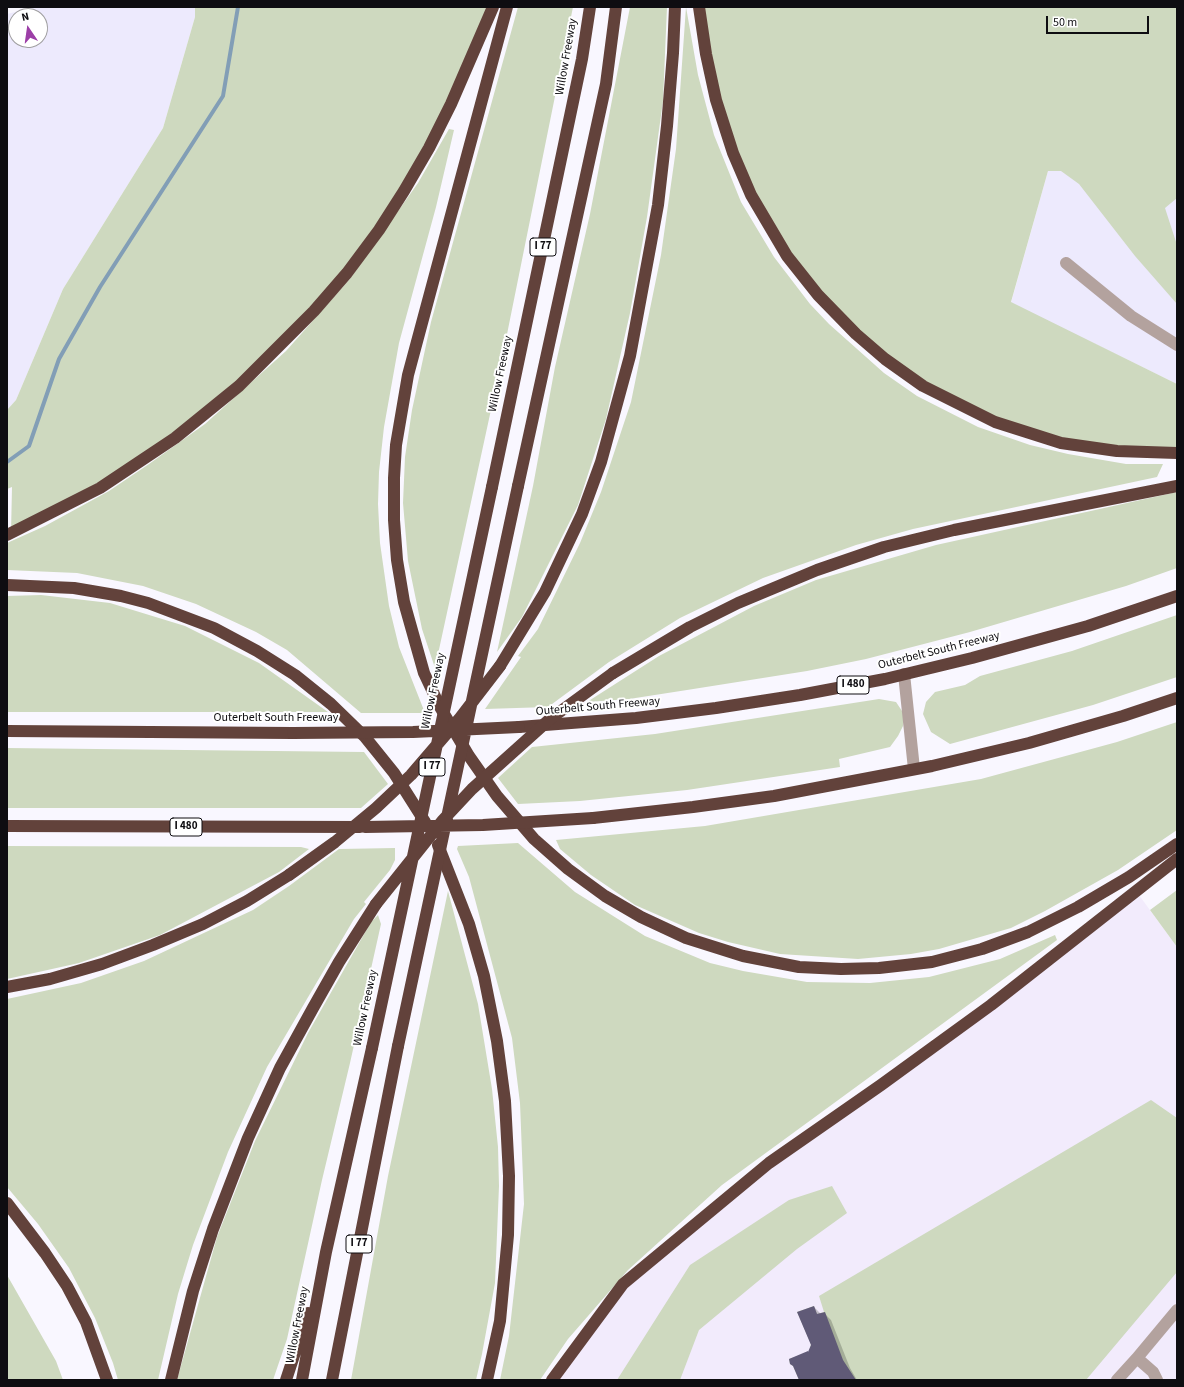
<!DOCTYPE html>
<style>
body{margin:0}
#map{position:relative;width:1184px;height:1387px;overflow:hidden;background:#f9f7ff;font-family:"Source Sans 3",sans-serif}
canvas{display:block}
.frame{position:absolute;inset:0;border:8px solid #0e0d11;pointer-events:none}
.north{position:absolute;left:8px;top:8px;width:40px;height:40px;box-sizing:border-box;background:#fff;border:1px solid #9f9ea0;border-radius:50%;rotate:347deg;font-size:11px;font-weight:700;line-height:16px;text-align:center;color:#0e0d11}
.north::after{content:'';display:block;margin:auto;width:14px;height:18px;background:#9c3ea7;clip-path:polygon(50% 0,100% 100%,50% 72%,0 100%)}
.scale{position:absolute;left:1046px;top:16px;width:103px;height:18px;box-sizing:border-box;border:2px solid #0e0d11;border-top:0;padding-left:5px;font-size:12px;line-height:14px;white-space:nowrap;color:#0e0d11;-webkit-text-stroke:3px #fff;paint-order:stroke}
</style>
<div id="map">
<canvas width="1184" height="1387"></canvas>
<div class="frame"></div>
<div class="north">N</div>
<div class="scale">50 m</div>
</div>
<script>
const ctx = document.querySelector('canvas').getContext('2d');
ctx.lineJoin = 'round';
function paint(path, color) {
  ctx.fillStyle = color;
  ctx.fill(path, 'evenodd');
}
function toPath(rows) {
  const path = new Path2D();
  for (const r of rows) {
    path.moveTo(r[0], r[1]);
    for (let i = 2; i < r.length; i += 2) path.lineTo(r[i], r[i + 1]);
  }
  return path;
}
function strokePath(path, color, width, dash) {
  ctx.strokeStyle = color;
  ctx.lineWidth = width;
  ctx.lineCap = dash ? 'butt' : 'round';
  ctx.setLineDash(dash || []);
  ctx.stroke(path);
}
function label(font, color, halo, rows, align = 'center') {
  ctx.font = font + ' "Source Sans 3",sans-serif';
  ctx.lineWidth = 4;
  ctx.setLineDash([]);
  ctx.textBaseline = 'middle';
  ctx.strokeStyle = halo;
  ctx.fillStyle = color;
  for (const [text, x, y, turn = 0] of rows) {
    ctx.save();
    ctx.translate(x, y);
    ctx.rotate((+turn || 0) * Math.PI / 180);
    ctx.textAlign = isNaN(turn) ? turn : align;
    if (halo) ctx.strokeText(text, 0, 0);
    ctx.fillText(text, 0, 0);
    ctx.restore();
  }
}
paint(toPath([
 [1136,891,1177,947,1177,1380,552,1380,623,1284,769,1163]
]), '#f2ebfc');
paint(toPath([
 [35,7,195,7,195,17,163,128,63,289,16,400,7,410,7,14],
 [16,16,40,16,40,40,16,40],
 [1177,161,1177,384,1011,303,1048,171]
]), '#edeafd');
paint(toPath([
 [195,7,493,7,404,191,314,311,175,438,11,533,12,487,7,489,7,410,16,400,63,289,163,128,195,17],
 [518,7,573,7,502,359,435,668,422,629,408,561,403,503,405,457,412,410,431,322],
 [630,7,667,7,663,101,647,217,630,313,606,419,578,505,522,617,497,652,533,486,555,367,590,214],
 [686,7,698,75,714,135,741,202,774,257,810,304,829,324,884,373,917,396,978,427,1030,445,1068,454,1126,464,1163,464,1157,477,913,529,856,545,763,578,680,618,609,662,548,707,485,709,521,657,518,656,538,629,580,543,601,492,631,402,661,255,676,149],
 [699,7,1177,7,1177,198,1165,208,1177,245,1177,304,1135,256,1079,184,1061,171,1048,171,1011,302,1177,384,1177,453,1117,451,995,422,885,359,787,256,733,153],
 [449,129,454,130,436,207,399,343,384,427,379,472,378,504,380,543,389,606,399,647,425,713,361,713,287,650,256,632,196,604,143,586,77,573,7,570,7,543,45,526,109,491,149,464,205,424,286,351,349,280,418,183],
 [1177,492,1177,568,1126,586,970,632,866,659,807,671,687,690,629,699,587,702,659,656,754,606,816,580,936,545],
 [41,595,110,603,185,626,259,663,328,712,7,712,7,596],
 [1177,615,1177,677,1093,705,950,744,931,732,923,714,926,702,935,692,965,685,980,676,1072,651],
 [879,699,896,702,904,714,903,726,898,736,890,747,839,759,840,767,687,790,580,801,518,804,498,778,532,747,655,734],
 [1177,722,1177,830,1118,870,1045,911,1011,928,939,949,911,954,858,959,780,954,728,942,699,933,635,905,591,875,560,849,556,840,705,826,981,779,1117,742],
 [7,748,364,752,388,784,361,808,7,808],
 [518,843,575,892,645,936,710,963,743,971,807,982,870,983,929,977,1000,959,1055,935,1057,940,722,1185,628,1270,568,1339,540,1380,500,1380,509,1336,524,1204,520,1103,512,1038,469,877,457,849,458,846],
 [7,846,301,847,309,849,279,872,160,935,79,963,7,979],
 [395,848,395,860,390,870,364,902,366,904,354,919,267,1067,228,1152,193,1245,178,1294,158,1380,118,1380,113,1363,95,1318,69,1268,38,1224,7,1187,7,999,81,983,144,961,253,910,289,886,339,849],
 [1177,890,1177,947,1150,910],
 [448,891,478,1004,492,1089,498,1147,499,1186,495,1283,482,1354,476,1380,351,1380,388,1176],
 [378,915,381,924,350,1063,322,1180,287,1339,273,1380,177,1380,217,1237,255,1141,308,1033,371,922],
 [1151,1100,1177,1118,1177,1272,1086,1380,799,1380,793,1366,790,1364,789,1359,809,1352,811,1344,797,1312,814,1306,817,1314,824,1312,819,1296],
 [832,1186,847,1213,797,1249,699,1330,680,1380,617,1380,690,1265,789,1200],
 [7,1275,56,1361,63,1380,7,1380]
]), '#ced9bf');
paint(toPath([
 [814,1307,821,1314,824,1313,831,1320,850,1368,857,1380,801,1380,813,1345]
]), '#0003');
strokePath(toPath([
 [7,462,29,446,59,359,100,287,223,96,238,7]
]), '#829eb6', 4);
paint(toPath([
 [814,1306,817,1314,825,1312,843,1360,856,1380,799,1380,793,1366,790,1364,789,1359,808,1351,808,1352,811,1345,797,1312]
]), '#605a77');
strokePath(toPath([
 [1066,263,1131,316,1177,345],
 [904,674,914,769],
 [1137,1358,1177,1310],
 [1117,1380,1137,1358,1153,1372,1157,1380]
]), '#b3a29e', 12);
strokePath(toPath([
 [507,7,408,375,396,445,394,478,394,520,397,560,404,602,424,673,440,707,469,756,497,796,534,839,568,869,605,896,641,917,686,938,743,956,799,967,841,969,879,968,932,962,982,949,1028,932,1078,907,1129,877,1177,844],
 [699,7,706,54,716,100,733,153,751,195,787,256,818,295,856,334,885,359,923,386,995,422,1061,443,1117,451,1177,453],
 [518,486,606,84,616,7],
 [492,487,582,59,590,7],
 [7,535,100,488,175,438,239,386,314,311,347,273,379,230,404,191,429,148,451,104,493,7],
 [7,585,74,588,121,596,148,603,214,628,257,651,295,675,331,704,365,737,394,773,425,822],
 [500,666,545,592,582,514,601,462,630,356,658,205,667,126,673,53,675,7],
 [613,673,690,627,738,603,817,570,884,547,954,530,1177,486],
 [519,727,636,718,716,708,800,695,885,679,972,658,1088,626,1177,596],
 [7,731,293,733],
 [593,818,693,807,774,796,932,766,1029,743,1123,716,1177,698],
 [7,826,360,827],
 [438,845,469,924,484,976,497,1041,505,1101,509,1176,508,1235,500,1321,487,1380],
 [7,987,50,979,102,964,153,945,203,924,247,901,289,875],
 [7,1203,45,1253,67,1286,86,1322,107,1380],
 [171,1380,193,1291,213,1229,248,1138,280,1068,313,1008,339,962,376,904],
 [286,1380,308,1313],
 [302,1380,326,1252,372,1048],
 [332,1380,398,1046],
 [552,1380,623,1284,769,1163,881,1085,991,1005,1177,859]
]), '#62423b', 12);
strokePath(toPath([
 [293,733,413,732,519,727],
 [365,827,483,825,593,818],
 [289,875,335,842,376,808,411,775,460,718,500,666],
 [376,904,443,820,472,789,550,719,613,673],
 [398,1046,518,486],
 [372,1048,492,487]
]), '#62423b', 12);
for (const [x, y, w] of [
 [543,247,26],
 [853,685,32],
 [432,767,26],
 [186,827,32],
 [359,1244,26]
]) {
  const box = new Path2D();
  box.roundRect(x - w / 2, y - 9, w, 18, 3);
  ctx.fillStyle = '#fff';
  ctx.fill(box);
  strokePath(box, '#0e0d11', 1);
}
label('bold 11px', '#0e0d11', null, [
 ["I 77",543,247],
 ["I 480",853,685],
 ["I 77",432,767],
 ["I 480",186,827],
 ["I 77",359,1244]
]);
label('12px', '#0e0d11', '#fff', [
 ["Willow Freeway",567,57,-80],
 ["Willow Freeway",501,374,-78],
 ["Outerbelt South Freeway",939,651,-14],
 ["Willow Freeway",434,691,-78],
 ["Outerbelt South Freeway",598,707,-5],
 ["Outerbelt South Freeway",276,718],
 ["Willow Freeway",366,1008,-78],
 ["Willow Freeway",298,1325,-79]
]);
</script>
